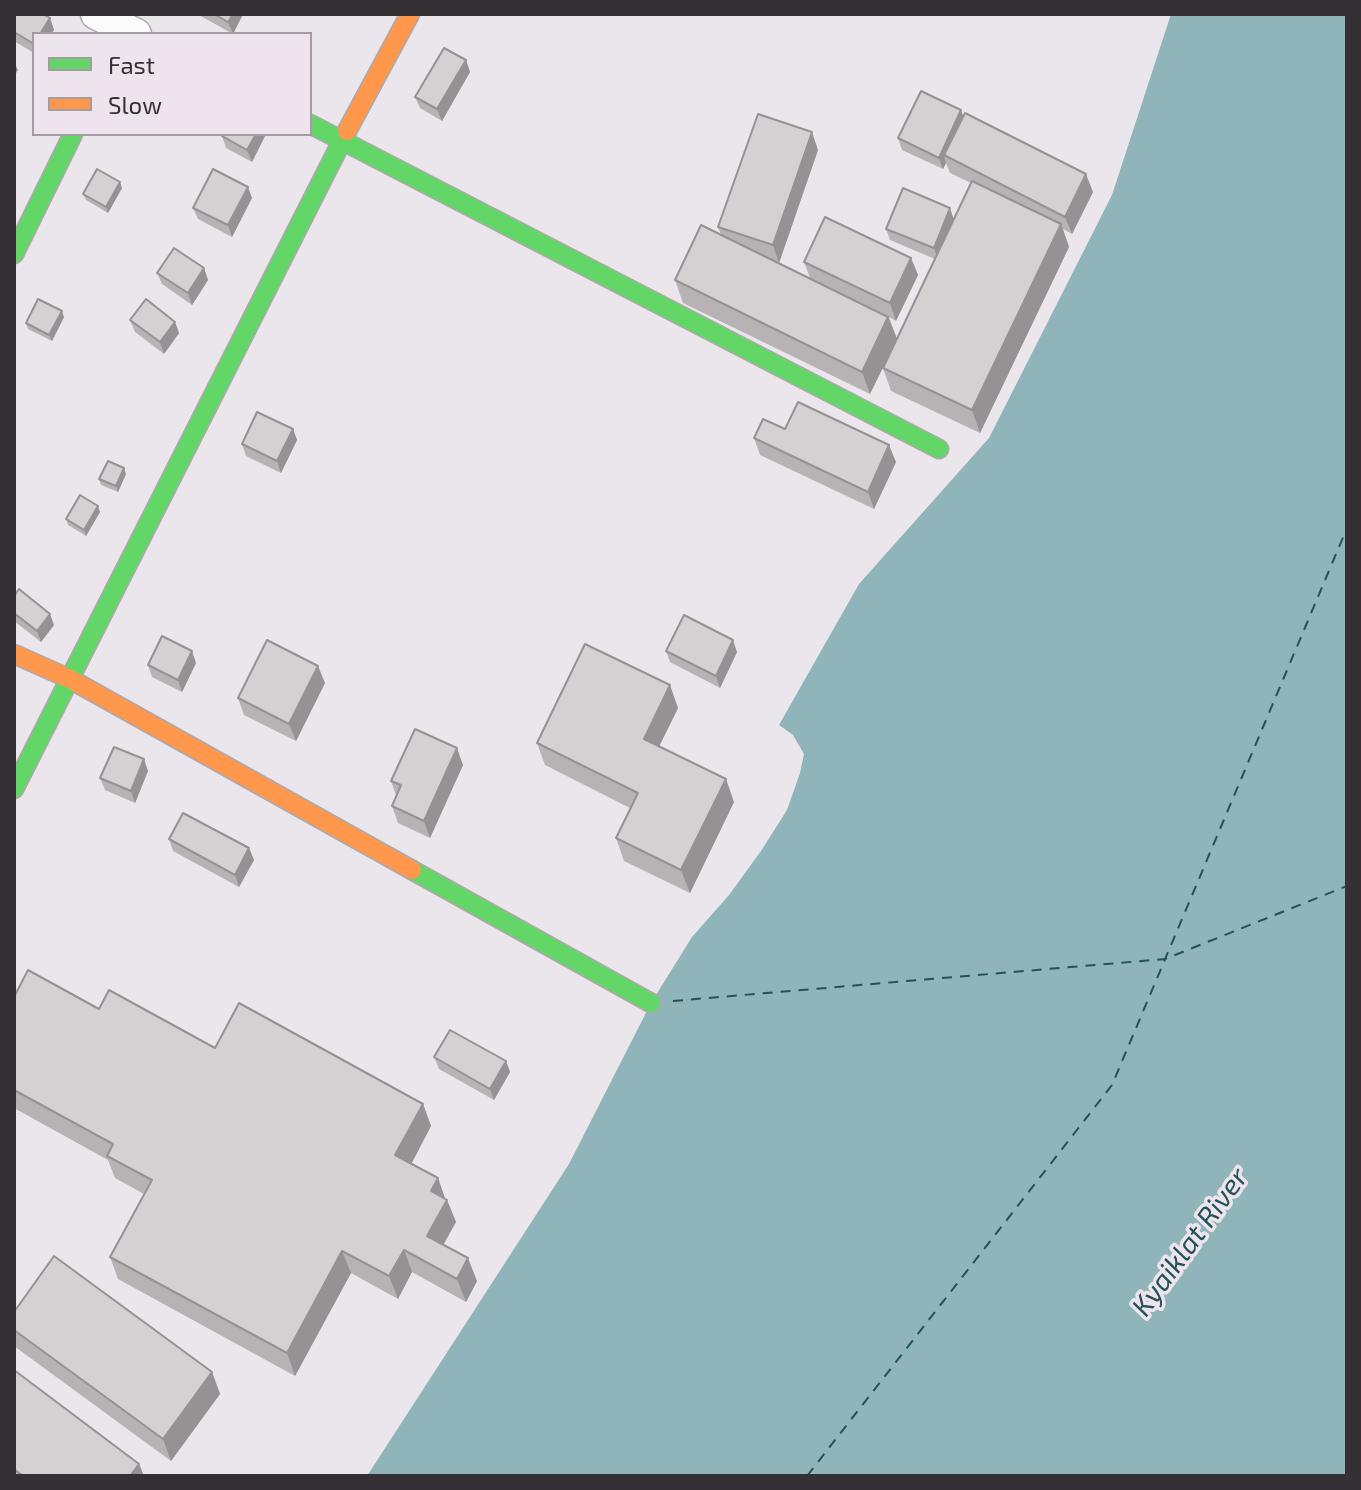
<!DOCTYPE html>
<style>
body{margin:0}
#map{position:relative;width:1361px;height:1490px;overflow:hidden;background:#ebe6eb;font-family:"Exo 2",sans-serif}
canvas{display:block}
.frame{position:absolute;inset:0;border:16px solid #343034;pointer-events:none}
.legend{position:absolute;left:32px;top:32px;width:280px;height:104px;box-sizing:border-box;background:#ede4ed;border:2px solid #a39ca3;margin:0;padding:10px 14px;list-style:none;font-size:24px;color:#343034}
.legend li{display:flex;align-items:center;gap:16px;height:40px}
.legend b{width:40px;border:2px solid #a39ca3}
</style>
<div id="map">
<canvas width="1361" height="1490"></canvas>
<div class="frame"></div>
<ul class="legend">
<li><b style="height:10px;background:#63d668"></b>Fast</li>
<li><b style="height:10px;background:#ff974d"></b>Slow</li>
</ul>
</div>
<script>
const ctx = document.querySelector('canvas').getContext('2d');
ctx.lineJoin = 'round';
function paint(path, color) {
  ctx.fillStyle = color;
  ctx.fill(path, 'evenodd');
}
function toPath(rows) {
  const path = new Path2D();
  for (const r of rows) {
    path.moveTo(r[0], r[1]);
    for (let i = 2; i < r.length; i += 2) path.lineTo(r[i], r[i + 1]);
  }
  return path;
}
function strokePath(path, color, width, dash) {
  ctx.strokeStyle = color;
  ctx.lineWidth = width;
  ctx.lineCap = dash ? 'butt' : 'round';
  ctx.setLineDash(dash || []);
  ctx.stroke(path);
}
function label(font, color, halo, rows, align = 'center') {
  ctx.font = font + ' "Exo 2",sans-serif';
  ctx.lineWidth = 7;
  ctx.setLineDash([]);
  ctx.textBaseline = 'middle';
  ctx.strokeStyle = halo;
  ctx.fillStyle = color;
  for (const [text, x, y, turn = 0] of rows) {
    ctx.save();
    ctx.translate(x, y);
    ctx.rotate((+turn || 0) * Math.PI / 180);
    ctx.textAlign = isNaN(turn) ? turn : align;
    if (halo) ctx.strokeText(text, 0, 0);
    ctx.fillText(text, 0, 0);
    ctx.restore();
  }
}
paint(toPath([
 [1171,14,1347,14,1347,1476,367,1476,569,1164,651,1003,692,937,729,895,761,851,787,810,800,773,804,754,793,735,779,725,859,584,989,438,1112,195]
]), '#8fb4b9');
strokePath(toPath([
 [673,1001,1165,959,1347,886],
 [807,1476,1112,1085,1347,528]
]), '#215357', 2, [10, 8]);
const street = toPath([
 [96,14,136,34]
]);
const fast = toPath([
 [310,124,939,449],
 [14,254,73,134],
 [14,789,347,131],
 [412,870,651,1003]
]);
const slow = toPath([
 [347,131,410,14],
 [14,654,70,679,412,870]
]);
strokePath(street, '#aca9ac', 33);
strokePath(fast, '#aca9ac', 21);
strokePath(slow, '#aca9ac', 21);
strokePath(street, '#fcfbfc', 30);
strokePath(fast, '#63d668', 18);
strokePath(slow, '#ff974d', 18);
paint(toPath([
 [14,14,50,18,54,30,34,34,34,53,14,41],
 [197,14,243,14,233,34],
 [466,60,470,72,442,121,420,108,415,97],
 [963,116,1093,192,1072,234,1063,229,1069,247,980,433,891,391,883,368,894,344,870,394,683,303,675,280,721,235,718,227,818,150,779,263,810,278,804,262,911,258,918,275,896,321,889,317,897,339,935,259,890,240,886,229,954,219,971,183,950,173,946,163,943,169,902,150,898,138],
 [223,134,266,134,252,162,226,148,222,136],
 [122,188,108,213,86,200,83,194],
 [252,198,232,237,198,219,193,208],
 [204,268,208,280,192,305,162,284,157,273],
 [64,317,52,341,28,329,26,323],
 [130,320,175,322,179,333,164,354,135,332],
 [293,429,297,440,281,473,246,456,242,444],
 [785,429,896,462,874,509,760,455,754,438],
 [126,474,118,492,101,485,99,479],
 [100,512,86,536,68,525,66,519],
 [14,596,54,625,41,642,14,621],
 [666,651,737,652,720,688,670,662],
 [196,663,182,692,152,677,148,665],
 [325,683,296,741,244,715,238,698],
 [678,708,659,746,734,802,690,893,624,861,616,838,630,808,545,765,537,743],
 [463,765,430,838,398,823,392,806,396,795,391,781],
 [148,771,135,803,105,790,100,778],
 [169,839,249,848,254,860,239,887,173,851],
 [14,997,99,1009,215,1048,423,1104,431,1126,411,1164,438,1178,445,1199,447,1200,456,1222,443,1244,477,1281,466,1302,412,1272,398,1299,351,1273,295,1376,118,1279,110,1257,144,1194,115,1178,108,1160,14,1108],
 [434,1057,506,1061,510,1072,494,1100,439,1069],
 [14,1312,212,1372,220,1394,171,1461,14,1346],
 [14,1370,139,1464,144,1476,14,1476]
]), '#b7b3b5');
paint(toPath([
 [233,14,243,14,233,34,228,22],
 [50,18,54,30,51,34,40,34],
 [466,60,470,72,442,121,437,109],
 [15,64,18,70,14,76,14,66],
 [961,110,965,121,944,155,946,163,943,169,939,158],
 [812,132,818,150,779,263,773,245],
 [256,134,266,134,252,162,247,150],
 [1086,174,1093,192,1072,234,1065,217],
 [120,182,122,188,108,213,106,207],
 [248,187,252,198,232,237,228,225],
 [950,208,954,220,938,260,934,248],
 [1061,224,1069,247,980,433,972,410],
 [911,258,918,275,896,321,890,303],
 [204,268,208,280,192,305,188,293],
 [62,311,64,317,52,341,49,335],
 [888,317,897,339,870,394,862,372],
 [175,322,179,333,164,354,160,342],
 [293,429,297,440,281,473,277,461],
 [889,445,896,462,874,509,868,492],
 [124,468,126,474,118,492,116,486],
 [98,506,100,512,86,536,84,530],
 [50,614,54,625,41,642,37,631],
 [733,640,737,652,720,688,716,676],
 [192,651,196,663,182,692,178,680],
 [318,666,325,683,296,741,289,724],
 [670,685,678,708,652,761,644,739],
 [457,748,463,765,430,838,424,821],
 [144,759,148,771,135,803,131,791],
 [726,779,734,802,690,893,681,870],
 [249,848,254,860,239,887,235,875],
 [506,1061,510,1072,494,1100,490,1089],
 [423,1104,431,1126,404,1178,395,1155],
 [438,1178,446,1201,431,1191],
 [447,1200,456,1222,436,1258,427,1236],
 [404,1250,412,1272,398,1299,389,1276],
 [342,1251,351,1273,295,1376,287,1353],
 [468,1258,477,1281,466,1302,457,1279],
 [212,1372,220,1394,171,1461,163,1439],
 [139,1464,144,1476,130,1476]
]), '#959293');
const building = toPath([
 [14,14,43,14,50,18,40,34,34,34,34,44,14,32,14,14],
 [214,14,233,14,228,22,214,14],
 [444,48,466,60,437,109,415,97,444,48],
 [921,91,961,110,939,158,898,138,921,91],
 [965,113,1086,174,1065,217,944,155,965,113],
 [758,114,812,132,773,245,718,227,758,114],
 [223,134,256,134,247,150,222,136,223,134],
 [97,169,120,182,106,207,83,194,97,169],
 [213,169,248,187,228,225,193,208,213,169],
 [972,181,1061,224,972,410,883,368,972,181],
 [903,188,950,208,934,248,886,229,903,188],
 [825,217,911,258,890,303,804,262,825,217],
 [701,225,888,317,862,372,675,280,701,225],
 [174,248,204,268,188,293,157,273,174,248],
 [38,299,62,311,49,335,26,323,38,299],
 [146,299,175,322,160,342,130,320,146,299],
 [798,402,889,445,868,492,754,438,763,419,785,429,798,402],
 [257,412,293,429,277,461,242,444,257,412],
 [108,461,124,468,116,486,99,479,108,461],
 [80,495,98,506,84,530,66,519,80,495],
 [19,589,50,614,37,631,14,613,14,596,19,589],
 [684,615,733,640,716,676,666,651,684,615],
 [162,636,192,651,178,680,148,665,162,636],
 [267,640,318,666,289,724,238,698,267,640],
 [585,644,670,685,644,739,726,779,681,870,616,838,638,793,537,743,585,644],
 [415,729,457,748,424,821,392,806,401,785,391,781,415,729],
 [114,747,144,759,131,791,100,778,114,747],
 [183,813,249,848,235,875,169,839,183,813],
 [28,970,99,1009,109,990,215,1048,239,1003,423,1104,395,1155,438,1178,431,1191,447,1200,427,1236,468,1258,457,1279,404,1250,389,1276,342,1251,287,1353,110,1257,152,1180,107,1156,113,1144,14,1090,14,997,28,970],
 [450,1030,506,1061,490,1089,434,1057,450,1030],
 [54,1256,212,1372,163,1439,14,1330,14,1312,54,1256],
 [14,1370,139,1464,130,1476,23,1476,14,1469,14,1370]
]);
paint(building, '#d5d0d2');
strokePath(building, '#959293', 2);
label('italic 28px', '#215357', '#ede4ed', [
 ["Kyaiklat River",1190,1242,-54]
]);
</script>
